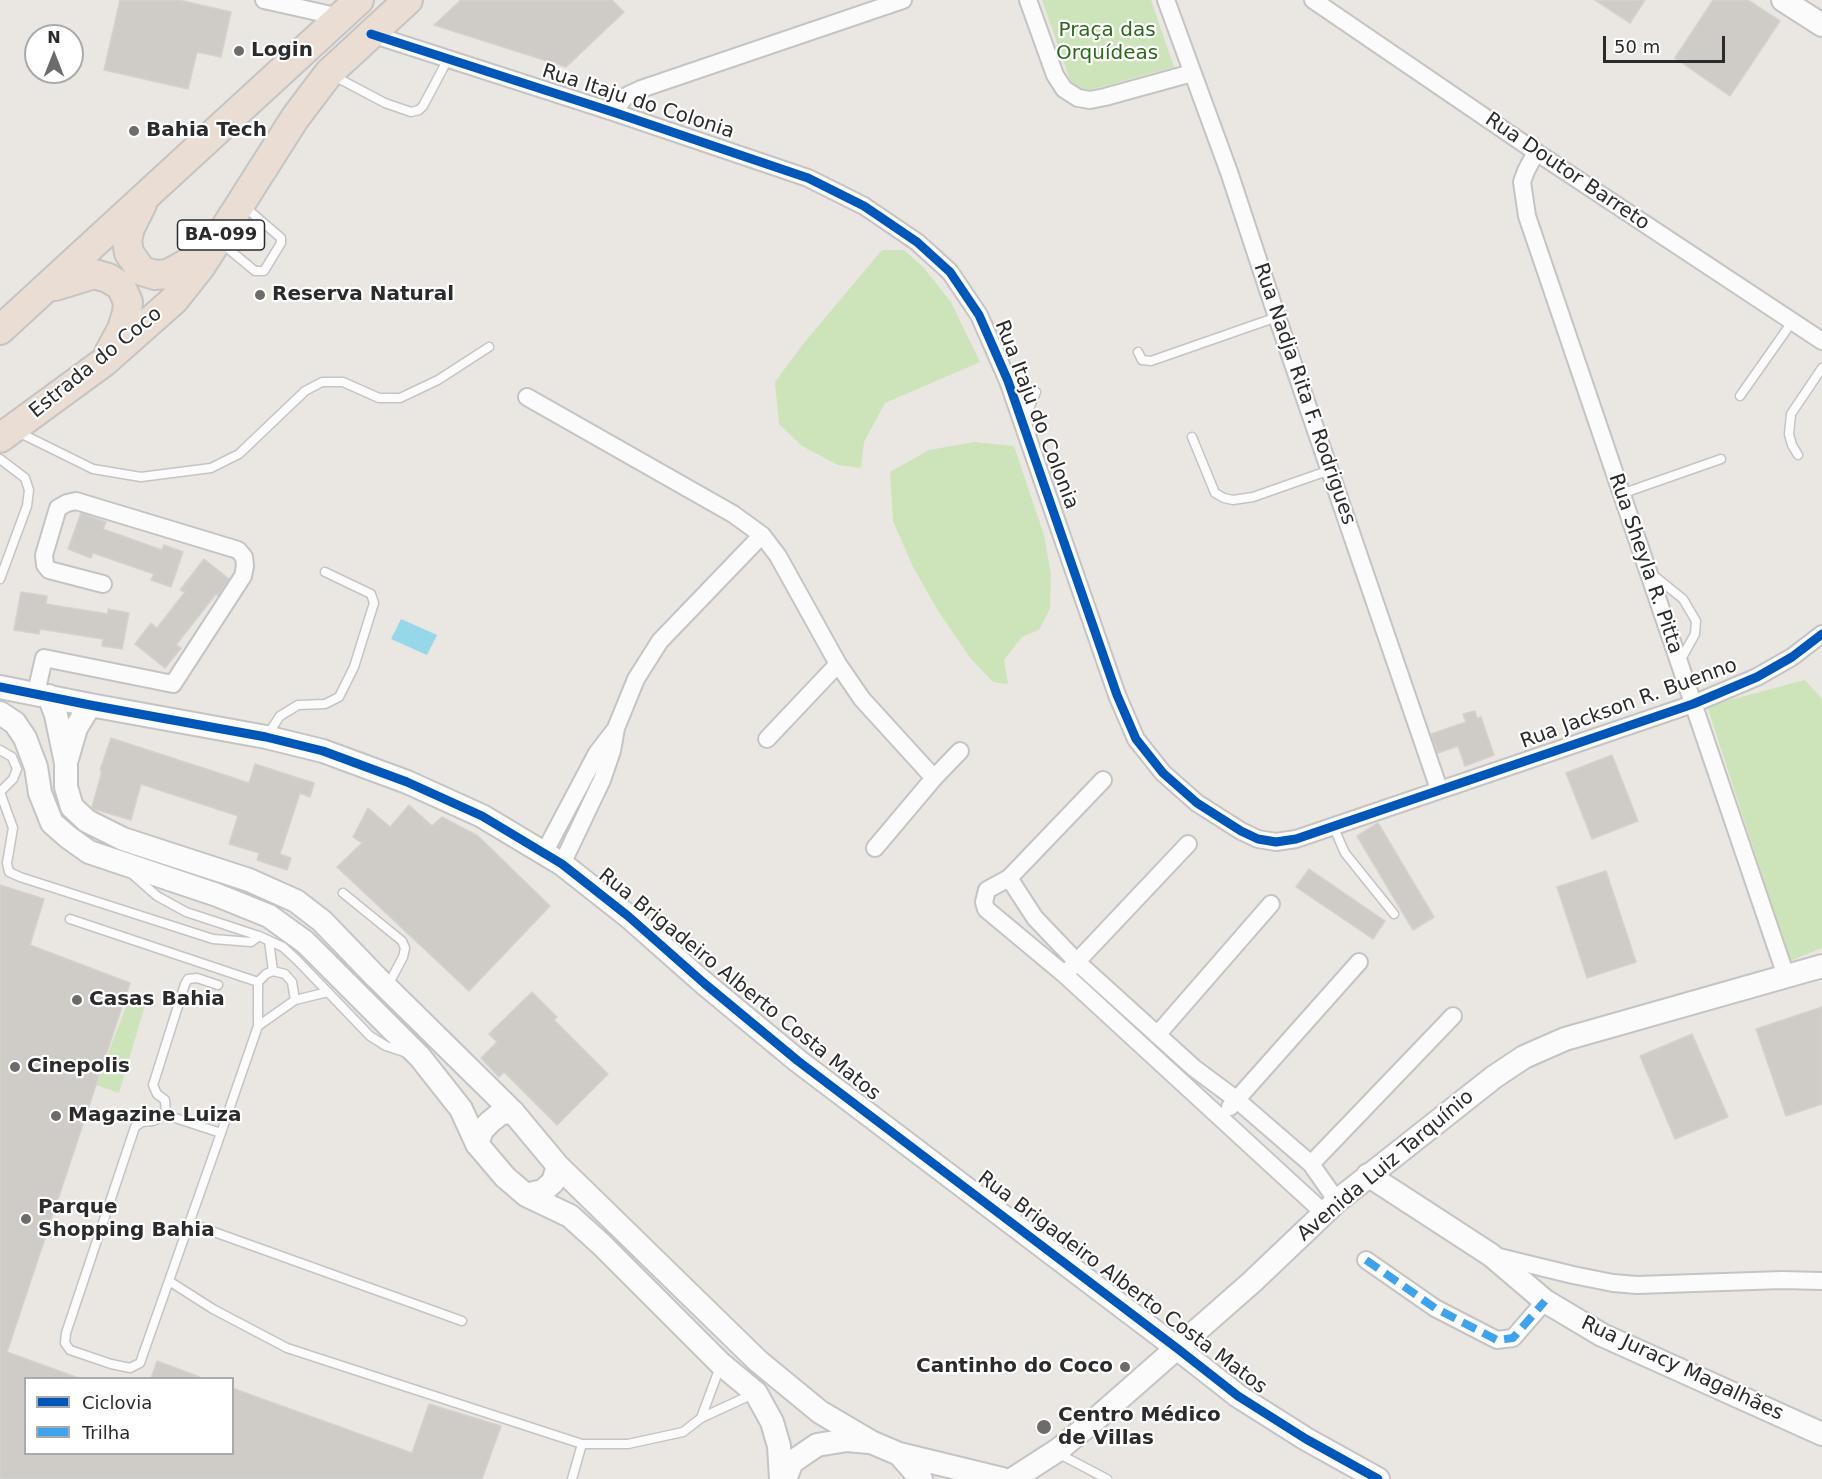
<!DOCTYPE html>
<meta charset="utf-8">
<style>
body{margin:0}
#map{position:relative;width:1822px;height:1479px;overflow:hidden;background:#eae6e2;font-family:"DejaVu Sans",sans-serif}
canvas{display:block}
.legend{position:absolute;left:24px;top:1377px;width:210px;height:78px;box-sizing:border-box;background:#fff;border:2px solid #aaa;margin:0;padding:8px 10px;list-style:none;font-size:18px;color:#2b2b2b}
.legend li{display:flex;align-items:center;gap:12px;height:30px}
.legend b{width:30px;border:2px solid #aaa}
.north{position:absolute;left:24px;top:24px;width:60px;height:60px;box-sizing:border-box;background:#fff;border:2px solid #aaa;border-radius:50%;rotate:0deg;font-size:16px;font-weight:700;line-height:24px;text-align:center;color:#2b2b2b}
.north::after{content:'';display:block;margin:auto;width:21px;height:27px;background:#6e6c6b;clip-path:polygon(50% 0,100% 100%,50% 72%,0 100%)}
.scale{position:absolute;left:1603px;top:36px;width:122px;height:27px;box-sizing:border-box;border:3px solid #2b2b2b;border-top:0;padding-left:8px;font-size:18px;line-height:21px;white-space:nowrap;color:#2b2b2b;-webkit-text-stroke:4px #fff;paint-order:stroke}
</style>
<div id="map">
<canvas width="1822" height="1479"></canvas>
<ul class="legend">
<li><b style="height:8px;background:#0057b8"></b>Ciclovia</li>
<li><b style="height:8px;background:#3ea3eb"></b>Trilha</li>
</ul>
<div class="north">N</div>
<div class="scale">50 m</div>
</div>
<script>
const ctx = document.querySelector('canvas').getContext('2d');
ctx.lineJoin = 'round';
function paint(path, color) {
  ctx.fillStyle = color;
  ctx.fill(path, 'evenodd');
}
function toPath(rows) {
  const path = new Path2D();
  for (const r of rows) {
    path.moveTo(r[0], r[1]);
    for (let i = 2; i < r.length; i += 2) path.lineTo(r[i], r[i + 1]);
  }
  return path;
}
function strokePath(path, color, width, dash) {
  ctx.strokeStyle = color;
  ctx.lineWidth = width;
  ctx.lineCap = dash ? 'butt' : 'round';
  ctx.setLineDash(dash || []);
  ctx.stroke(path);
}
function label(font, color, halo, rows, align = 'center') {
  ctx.font = font + ' "DejaVu Sans",sans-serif';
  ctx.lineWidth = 4.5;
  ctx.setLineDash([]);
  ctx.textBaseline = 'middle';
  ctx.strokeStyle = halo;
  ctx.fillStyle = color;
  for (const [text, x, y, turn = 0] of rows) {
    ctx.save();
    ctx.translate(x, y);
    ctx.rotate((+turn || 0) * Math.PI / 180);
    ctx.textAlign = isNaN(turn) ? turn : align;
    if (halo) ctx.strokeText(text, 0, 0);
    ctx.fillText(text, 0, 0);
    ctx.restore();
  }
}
paint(toPath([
 [1042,0,1151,0,1174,67,1075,94],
 [882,250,904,250,924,268,951,302,980,362,885,403,864,442,861,468,838,465,802,446,779,424,775,382,803,344],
 [974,442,1014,446,1044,535,1051,575,1050,609,1039,630,1022,637,1004,660,1008,684,993,682,971,659,938,611,913,567,893,521,890,472,929,450],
 [1805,680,1822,699,1822,948,1790,961,1707,706],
 [130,996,146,1002,119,1093,96,1085]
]), '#cde4bb');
paint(toPath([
 [401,619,437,635,427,655,391,639]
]), '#96d7ea');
const building = toPath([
 [120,0,179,0,231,12,221,57,197,52,188,89,104,70,120,0],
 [461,0,612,0,624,12,566,67,434,25,461,0],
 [1595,0,1645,0,1630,23,1595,0],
 [1713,0,1748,0,1780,21,1730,96,1675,58,1713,0],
 [81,513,106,522,103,529,162,550,164,545,183,552,171,587,151,580,154,574,93,553,91,558,68,549,81,513],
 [204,559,229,579,218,596,216,594,176,645,181,648,165,668,135,644,151,623,157,628,185,592,180,590,204,559],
 [21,592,47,596,46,604,108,614,108,609,129,613,122,649,102,646,103,639,40,629,39,634,14,630,21,592],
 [1475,711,1477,718,1481,717,1494,755,1465,766,1458,746,1438,753,1431,734,1466,722,1463,714,1475,711],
 [111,738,249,783,255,764,314,783,310,797,300,793,280,854,291,858,287,870,257,860,259,853,229,844,238,816,141,784,131,820,94,809,92,807,102,771,100,770,111,738],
 [1612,755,1638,821,1592,839,1566,773,1612,755],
 [409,805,432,826,442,817,478,836,550,906,469,991,337,867,362,843,353,837,368,808,390,827,409,805],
 [1378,823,1434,917,1413,930,1357,836,1378,823],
 [1309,869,1385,921,1373,939,1296,887,1309,869],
 [1606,871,1636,962,1587,978,1557,887,1606,871],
 [0,885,44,899,30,945,130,983,7,1352,76,1377,76,1378,26,1378,26,1454,232,1454,232,1388,412,1453,429,1404,501,1426,482,1479,0,1479,0,885],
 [532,992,557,1017,554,1020,608,1074,557,1125,504,1072,499,1077,481,1058,497,1042,489,1034,532,992],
 [1822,1007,1822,1104,1786,1116,1756,1029,1822,1007],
 [1692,1034,1728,1117,1675,1139,1640,1056,1692,1034],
 [157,1361,200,1377,200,1378,151,1378,157,1361]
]);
paint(building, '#cfccc8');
strokePath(building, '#d4d1ce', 1.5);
const lane = toPath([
 [332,75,385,103,411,112,419,110,423,106,448,59],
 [220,242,255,271,264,271,281,243,281,238,245,207],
 [1138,352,1142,360,1151,361,1277,317],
 [1740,396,1792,322],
 [1021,418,1028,411,1036,392],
 [18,432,93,469,141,477,211,468,239,454,305,391,322,382,343,382,379,398,400,398,438,380,489,347],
 [1192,437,1215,493,1224,498,1233,500,1253,497,1330,470],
 [1798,455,1792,445,1789,434,1791,414,1822,368],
 [0,459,25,478,29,490,27,506,0,579],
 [1621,494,1721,459],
 [1652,574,1683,599,1696,621,1695,634,1680,661],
 [268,734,280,716,298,705,325,704,339,697,354,667,374,603,371,594,325,572],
 [0,750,12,757,17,769,13,779,0,792],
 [0,792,13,828,7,863,9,872,20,877,213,939,251,942,259,936],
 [1333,826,1345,853,1394,914],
 [132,874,157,896,186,912,259,936,283,947,298,961,370,1036,386,1046,407,1053],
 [343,893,402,941,405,948,403,957,387,987],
 [70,919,258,982],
 [269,941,273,971],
 [258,1026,258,982,266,974,273,971,285,974,292,982,295,1000],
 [166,1115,165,1100,157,1094,153,1085,185,984,188,979,197,978,218,985],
 [221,1133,166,1115,153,1121,142,1122,135,1127,66,1333,65,1343,70,1350,111,1364,130,1368,140,1363,221,1133,258,1026,295,1000,328,992],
 [189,1223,462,1321],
 [169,1281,213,1309,287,1348,582,1444,628,1444,683,1432,701,1418,753,1394],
 [701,1418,720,1367],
 [1058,1450,1065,1457,1107,1479],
 [572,1479,582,1444]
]);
const street = toPath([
 [264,0,340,17],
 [1028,0,1055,75,1064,89,1078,98,1090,100,1105,97,1192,73],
 [1166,0,1229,172,1277,317,1439,789],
 [1313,0,1536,152,1822,341],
 [371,34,613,112,808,178,864,206,917,242,950,272,979,315,1008,381,1117,695,1136,739,1163,773,1197,803,1241,831,1258,839,1276,842,1296,839,1693,704,1757,677,1792,657,1822,634],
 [613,112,626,96,641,89,903,0],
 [1536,152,1526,171,1522,182,1527,216,1786,976],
 [527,397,733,514,762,535,778,556,838,664,862,699,934,778],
 [36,693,44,658,173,684,243,576,245,566,244,557,238,550,76,501,67,503,58,508,44,555,45,565,49,570,103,584],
 [767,739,838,664],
 [1103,780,1009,878,987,890,984,902,986,909,1064,974,1324,1213],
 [875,848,934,778,960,751],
 [544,853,597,753,614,731],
 [562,864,602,780,612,751,616,728,636,679,660,641,762,535],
 [1009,878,1035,918,1077,962,1194,1068,1237,1100,1311,1164,1337,1201],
 [1069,970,1188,844],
 [1157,1035,1271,904],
 [1230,1107,1359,962],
 [1311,1164,1453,1016],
 [1495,1256,1573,1275,1613,1283,1637,1285,1782,1280,1822,1281],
 [1366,1260,1435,1308,1497,1340,1513,1338,1545,1301]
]);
const secondary = toPath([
 [1783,0,1822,25],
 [0,687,90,705,266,737,323,751,407,782,482,816,562,864,628,916,705,984,798,1061,1178,1349,1238,1396,1306,1439,1378,1479],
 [49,696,56,715,66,763,66,787,72,807,87,821,123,839,249,880,296,901,322,921,377,978,513,1112,558,1166,758,1361,820,1412,871,1442,899,1454,1002,1479],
 [0,713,15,723,25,738,36,767,40,793,52,823,68,837,89,852,217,895,269,916,305,942,420,1057,461,1109,477,1144,505,1177,526,1195,570,1216,601,1244,721,1364,756,1393,772,1422,779,1446,781,1479],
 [67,759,76,728,90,705],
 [477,1144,482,1130,490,1122,501,1113,513,1112],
 [1368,1175,1491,1255,1545,1301,1602,1335,1822,1434],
 [526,1195,543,1191,553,1182,558,1166],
 [899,1454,921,1479],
 [785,1479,792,1462,817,1445,847,1440,869,1442],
 [1013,1479,1058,1450,1096,1419,1252,1282,1337,1201,1494,1077,1524,1057,1565,1039,1822,966]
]);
const highway = toPath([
 [142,204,130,228,127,240,129,253,142,271,155,275,168,274,204,254],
 [55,286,94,274,108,278,121,286,128,302,127,313,122,329,109,353],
 [0,330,359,0],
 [0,438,104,362,174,300,201,266,295,118,329,73,408,0]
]);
strokePath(lane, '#c5c4c4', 11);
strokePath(street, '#c5c4c4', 20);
strokePath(secondary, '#c5c4c4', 26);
strokePath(highway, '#c5c4c2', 32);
strokePath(lane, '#fcfbfb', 8);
strokePath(street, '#fcfbfb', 16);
strokePath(secondary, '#fcfbfb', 22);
strokePath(highway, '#e9ddd4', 28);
strokePath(toPath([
 [1366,1260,1435,1308,1497,1340,1513,1338,1545,1301]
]), '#3ea3eb', 8, [15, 8]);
strokePath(toPath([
 [371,34,613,112,808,178,864,206,917,242,950,272,979,315,1008,381,1117,695,1136,739,1163,773,1197,803,1241,831,1258,839,1276,842,1296,839,1693,704,1757,677,1792,657,1822,634],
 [0,687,90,705,266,737,323,751,407,782,482,816,562,864,628,916,705,984,798,1061,1178,1349,1238,1396,1306,1439,1378,1479]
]), '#0057b8', 9);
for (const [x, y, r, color] of [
 [239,51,6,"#6e6c6b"],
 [134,131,6,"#6e6c6b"],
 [260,295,6,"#6e6c6b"],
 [77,1000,6,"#6e6c6b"],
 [15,1067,6,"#6e6c6b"],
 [56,1116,6,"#6e6c6b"],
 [26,1219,6,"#6e6c6b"],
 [1125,1367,6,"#6e6c6b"],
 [1044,1427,8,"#6e6c6b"]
]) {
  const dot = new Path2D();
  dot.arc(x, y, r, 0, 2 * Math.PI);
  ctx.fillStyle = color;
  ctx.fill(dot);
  strokePath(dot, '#fff', 2);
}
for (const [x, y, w] of [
 [221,235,87]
]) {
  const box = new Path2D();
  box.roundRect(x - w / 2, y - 15, w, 30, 4.5);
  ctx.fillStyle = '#fff';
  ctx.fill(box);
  strokePath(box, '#2b2b2b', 1.5);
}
label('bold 18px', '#2b2b2b', null, [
 ["BA-099",221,235]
]);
label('20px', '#2d691b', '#fff', [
 ["Praça das",1107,31],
 ["Orquídeas",1107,54]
]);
label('bold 20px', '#2b2b2b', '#fff', [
 ["Login",251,51],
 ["Bahia Tech",146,131],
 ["Reserva Natural",272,295],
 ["Casas Bahia",89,1000],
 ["Cinepolis",27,1067],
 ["Magazine Luiza",68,1116],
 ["Parque",38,1208],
 ["Shopping Bahia",38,1231],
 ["Cantinho do Coco",1113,1367,"right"],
 ["Centro Médico",1058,1416],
 ["de Villas",1058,1439]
], 'left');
label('20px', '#2b2b2b', '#fff', [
 ["Rua Itaju do Colonia",638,102,18],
 ["Rua Doutor Barreto",1567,172,34],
 ["Estrada do Coco",96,363,-39],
 ["Rua Nadja Rita F. Rodrigues",1304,394,71],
 ["Rua Itaju do Colonia",1036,415,69],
 ["Rua Sheyla R. Pitta",1645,564,71],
 ["Rua Jackson R. Buenno",1629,704,-20],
 ["Rua Brigadeiro Alberto Costa Matos",739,985,39],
 ["Avenida Luiz Tarquínio",1386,1166,-40],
 ["Rua Brigadeiro Alberto Costa Matos",1122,1283,37],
 ["Rua Juracy Magalhães",1682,1369,25]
]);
</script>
